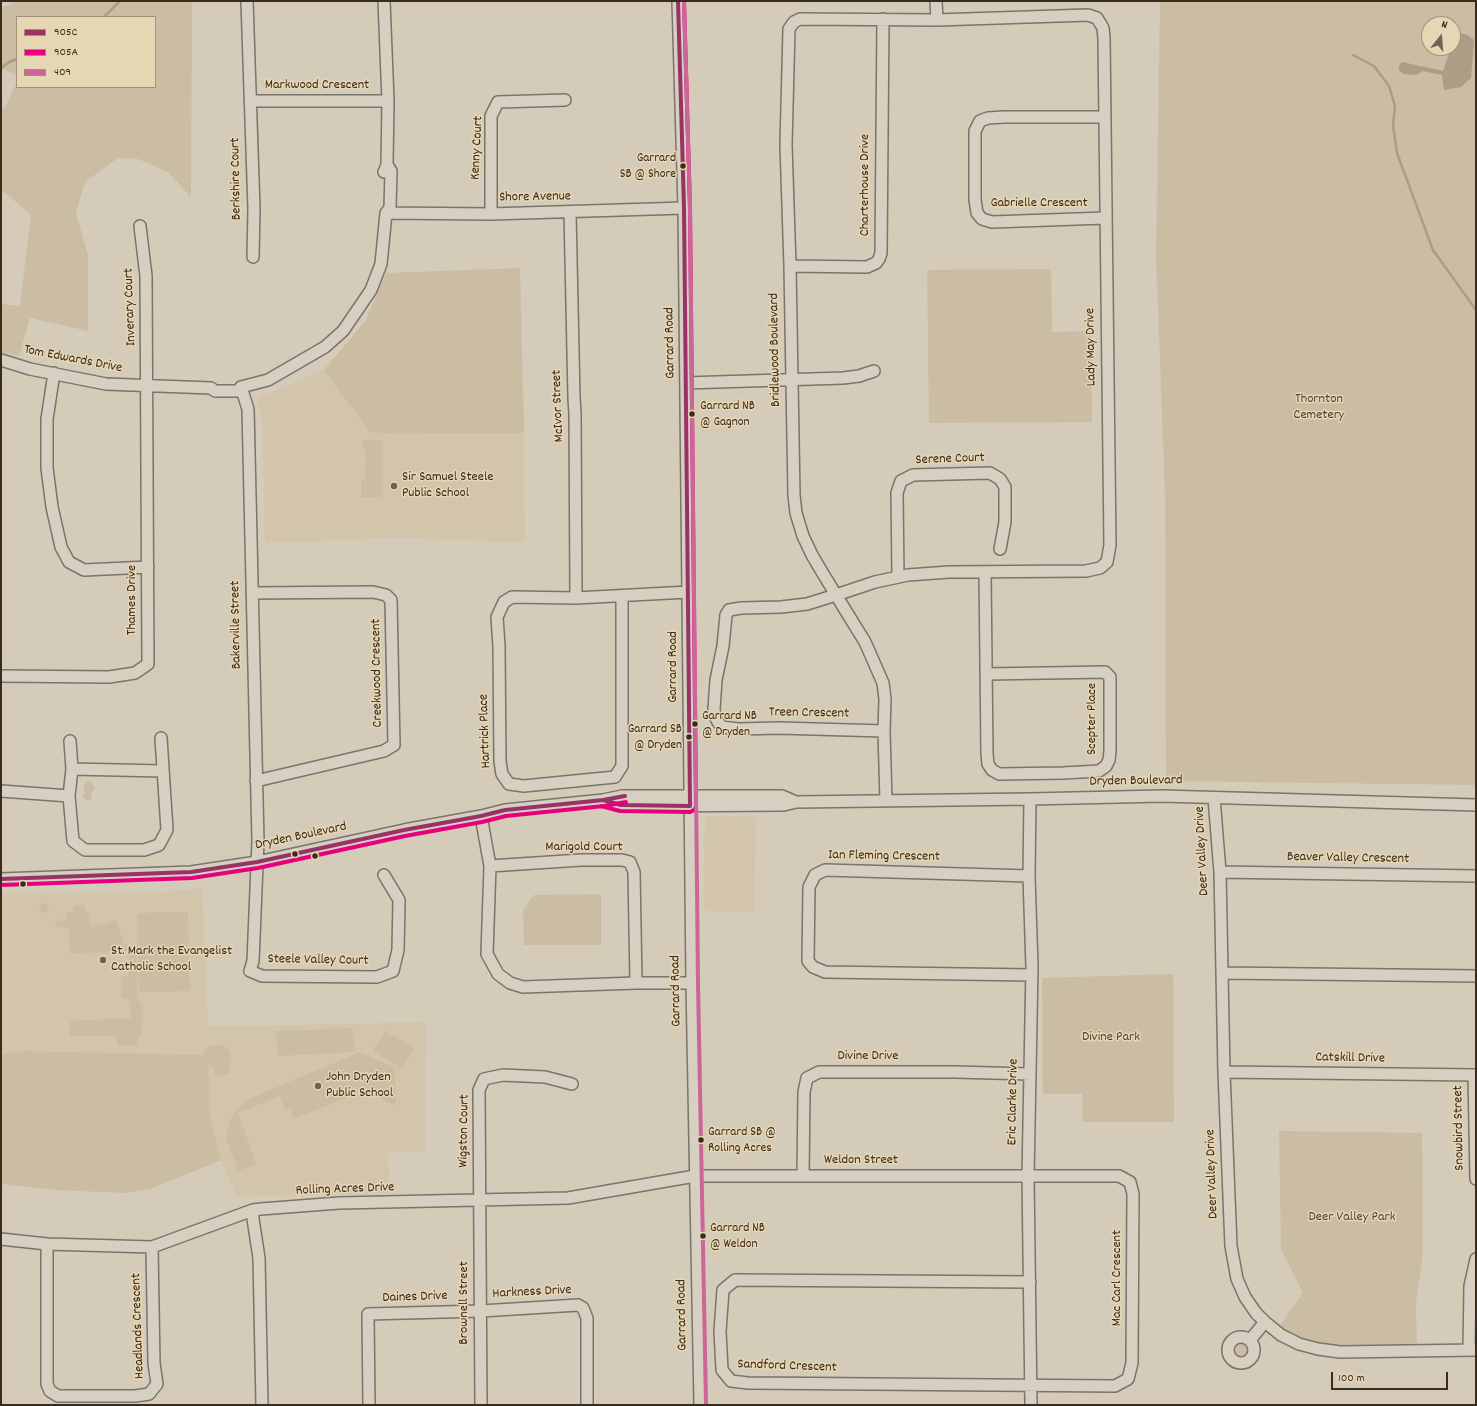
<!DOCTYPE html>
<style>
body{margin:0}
#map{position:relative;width:1477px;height:1406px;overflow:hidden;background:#d4cbb9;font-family:Dekko,sans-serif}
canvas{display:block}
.frame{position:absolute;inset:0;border:2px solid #3b2a1e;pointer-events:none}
.legend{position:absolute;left:16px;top:16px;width:140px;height:72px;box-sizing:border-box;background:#e7d6b3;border:1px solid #a29177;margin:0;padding:5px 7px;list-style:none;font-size:12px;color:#3b2a1e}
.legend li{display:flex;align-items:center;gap:8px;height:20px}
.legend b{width:20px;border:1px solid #a29177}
.north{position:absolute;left:1421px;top:16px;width:40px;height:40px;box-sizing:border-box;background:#e7d6b3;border:1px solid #a29177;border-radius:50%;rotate:17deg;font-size:11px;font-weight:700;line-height:16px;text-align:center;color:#3b2a1e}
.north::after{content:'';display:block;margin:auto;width:14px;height:18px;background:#716254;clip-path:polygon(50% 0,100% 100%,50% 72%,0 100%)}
.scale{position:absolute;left:1331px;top:1372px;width:117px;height:18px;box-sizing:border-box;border:2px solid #3b2a1e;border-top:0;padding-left:5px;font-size:12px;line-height:14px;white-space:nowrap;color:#3b2a1e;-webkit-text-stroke:3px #e7d6b3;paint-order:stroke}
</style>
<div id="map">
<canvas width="1477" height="1406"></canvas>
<div class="frame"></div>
<ul class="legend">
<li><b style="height:5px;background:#936"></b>905C</li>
<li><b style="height:5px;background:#e5007d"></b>905A</li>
<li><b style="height:5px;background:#c69"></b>409</li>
</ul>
<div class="north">N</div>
<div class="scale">100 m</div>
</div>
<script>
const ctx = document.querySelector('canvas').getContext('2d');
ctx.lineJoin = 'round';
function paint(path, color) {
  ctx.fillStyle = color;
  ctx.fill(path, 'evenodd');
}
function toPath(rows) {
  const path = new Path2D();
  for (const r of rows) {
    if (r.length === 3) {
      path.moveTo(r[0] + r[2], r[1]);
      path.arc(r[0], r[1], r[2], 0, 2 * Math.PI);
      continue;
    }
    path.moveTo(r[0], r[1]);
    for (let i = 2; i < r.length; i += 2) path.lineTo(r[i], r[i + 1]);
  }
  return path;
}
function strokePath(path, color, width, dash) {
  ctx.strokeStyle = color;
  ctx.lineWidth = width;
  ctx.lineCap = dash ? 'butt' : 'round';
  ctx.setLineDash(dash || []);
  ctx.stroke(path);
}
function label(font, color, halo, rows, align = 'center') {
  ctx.font = font + ' Dekko,sans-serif';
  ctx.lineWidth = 3;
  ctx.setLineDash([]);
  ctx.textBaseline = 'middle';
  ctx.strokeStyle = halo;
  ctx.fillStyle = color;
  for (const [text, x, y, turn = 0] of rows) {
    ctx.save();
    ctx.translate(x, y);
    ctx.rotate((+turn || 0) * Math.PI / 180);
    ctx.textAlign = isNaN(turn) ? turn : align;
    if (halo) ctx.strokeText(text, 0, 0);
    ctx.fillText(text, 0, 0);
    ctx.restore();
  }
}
paint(toPath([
 [324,370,370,432,395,434,524,433,525,542,396,538,265,543,262,416,257,398],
 [705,816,756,817,754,912,704,911],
 [202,888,208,1027,426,1022,425,1151,388,1153,390,1193,237,1197,221,1160,210,1116,209,1056,24,1051,1,1054,1,893,153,893]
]), '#d2c5ab');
paint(toPath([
 [20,1,192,1,191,197,168,172,138,159,118,158,85,182,76,213,88,255,88,331,30,318,19,356,1,352,1,304,20,306,31,215,1,189,1,110,7,104,17,82,15,74,4,70,1,72,1,7],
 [17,17,155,17,155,87,17,87],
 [1160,1,1476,1,1476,785,1166,781,1165,494,1156,257],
 [1429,24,1453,24,1453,48,1429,48],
 [520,268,524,433,395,434,370,432,324,370,366,320,386,273],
 [1051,269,1052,332,1091,331,1092,422,929,423,927,270],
 [363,440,383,440,382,497,361,497,361,480,365,480,366,450,363,449],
 [90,781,95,787,92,792,91,799,88,801,83,798,83,795,85,792,83,786,87,782],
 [601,894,601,945,524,945,523,910,534,895],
 [44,908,4.5],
 [83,905,89,916,90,928,99,924,103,925,116,920,124,944,136,945,138,1000,143,1006,141,1037,137,1037,137,1045,117,1046,117,1036,70,1036,70,1021,131,1018,129,999,122,998,121,976,128,976,129,952,70,953,69,928,56,927,55,921,67,919,67,913,72,912,74,906],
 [188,912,190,991,139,992,137,913],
 [1173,974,1174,1122,1083,1122,1082,1094,1043,1094,1042,978],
 [353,1028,355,1052,278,1056,276,1031],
 [385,1031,414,1048,402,1069,373,1051],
 [213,1045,223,1045,227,1048,231,1055,229,1074,215,1076,213,1068,209,1064,210,1116,221,1160,150,1189,124,1193,56,1190,1,1184,1,1054,24,1051,203,1055,202,1054,205,1049],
 [360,1052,394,1067,396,1106,374,1095,359,1099,356,1094,293,1119,291,1109,285,1110,280,1096,238,1113,256,1164,238,1171,226,1137,232,1115,244,1101],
 [1279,1131,1422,1133,1423,1254,1416,1303,1417,1347,1328,1346,1300,1339,1279,1327,1303,1293,1281,1249],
 [1241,1350,10]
]), '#cabda4');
paint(toPath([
 [1459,34,1466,34,1474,40,1471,78,1461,87,1444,90,1442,75,1423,71,1416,75,1404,74,1399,71,1399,66,1402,62,1443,71,1451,48,1453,48,1454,38]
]), '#ab9d86');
strokePath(toPath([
 [104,17,120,1],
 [1353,55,1374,66,1389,86,1395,106,1393,125,1397,153,1433,250,1476,310],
 [1,68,9,62,17,59]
]), '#ab9d86', 2.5);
const minor = toPath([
 [247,1,254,209,253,257],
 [678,1,684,208,692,983,700,1405],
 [936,1,937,20],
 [250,101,388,101],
 [1105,117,1004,117,988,118,980,121,975,131,975,200,977,213,982,219,992,222,1105,218],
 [384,172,387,165,388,101,384,1],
 [570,212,574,398,575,414,576,598],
 [386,213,491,214,684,208],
 [491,214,491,116,498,102,565,100],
 [790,266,867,267,876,263,879,259,881,253,883,19],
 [1,360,30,369,106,384,211,388,215,391,238,391,241,387,268,380,325,347,343,331,371,290,381,264,386,213,390,208,391,171,387,165],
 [54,373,47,419,47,468,52,507,61,547,69,562,84,570,148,567],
 [686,383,843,378,859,376,874,371],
 [241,387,248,409,258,841,253,961,250,971,262,976,377,977,393,971,398,950,399,900,384,875],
 [985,573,987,754,988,764,992,770,999,774,1063,773,1099,771,1106,766,1109,760,1110,751,1110,677,1105,672,987,674],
 [898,577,897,493,901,481,913,475,990,473,1000,479,1005,487,1005,522,1000,549],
 [252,593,373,592,386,595,391,600,394,745,384,751,256,781],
 [622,596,622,766,615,777,524,786,509,784,502,774,500,761,499,646,497,617,504,602,512,597,576,598,688,592],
 [1,676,109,677,135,673,148,664,146,276,140,226],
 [884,731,779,728,739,729,722,727,718,722,715,716,714,709,716,680,723,646,726,615,729,610,741,608,781,607,807,604,836,595,875,582,908,575,949,572,1086,571,1100,568,1107,562,1110,545,1104,38,1103,28,1097,18,1088,15,937,20,800,19,794,22,789,29,786,145,790,266,794,495,796,513,803,536,812,555,822,572,836,595,865,642,883,683,885,699,884,731,886,801],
 [70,741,72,769,69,796,73,841,85,850,144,850,159,845,167,830,161,738],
 [72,769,163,771],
 [1,791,69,796],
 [1214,798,1220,872,1224,1072,1231,1246,1237,1279,1245,1297,1256,1313,1265,1322,1281,1335,1299,1344,1318,1349,1340,1352,1476,1350],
 [1030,799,1029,876,1032,967,1028,1176,1031,1405],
 [603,800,621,805,648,806,784,805,796,802,1030,799,1162,796,1476,805],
 [481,816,490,866,487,954,498,974,510,983,523,987,636,983,692,983],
 [490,866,581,860,622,860,630,862,634,872,636,983],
 [1220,872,1476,876],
 [1029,876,825,870,815,875,809,887,808,961,813,967,825,972,1031,975],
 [1,879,191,872,257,862,404,830,481,816,505,810,603,800,622,796,782,796,796,802],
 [1222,973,1476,976],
 [1224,1072,1476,1075],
 [1474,1075,1476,1179],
 [803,1176,804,1092,807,1078,819,1072,955,1072,1030,1074],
 [253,1210,253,1219,259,1258,262,1405],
 [1,1239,47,1244,152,1247,253,1210,261,1209,339,1203,568,1198,695,1176,1119,1176,1130,1182,1133,1194,1132,1363,1128,1379,1115,1386,748,1383,731,1381,722,1370,720,1331,723,1290,735,1280,1030,1282],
 [47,1244,47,1384,50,1391,58,1396,135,1396,149,1394,157,1384,154,1363,152,1247],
 [1241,1350,13],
 [1250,1340,1265,1322],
 [1469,1350,1470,1286,1476,1259],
 [369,1405,368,1314,481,1311,578,1305,583,1308,587,1318,587,1405],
 [481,1405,479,1090,484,1079,503,1075,545,1077,572,1084]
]);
strokePath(minor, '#7b7469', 14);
strokePath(minor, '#d6cfc2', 11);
strokePath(toPath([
 [603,800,621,805,690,806,684,208,678,1],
 [1,879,191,872,257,862,404,830,481,816,505,810,603,800,625,796]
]), '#936', 4);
strokePath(toPath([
 [601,806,620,811,690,812,694,810,696,807,690,208,684,1],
 [1,885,192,878,258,868,405,836,482,822,506,816,604,806,626,802]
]), '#e5007d', 4);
strokePath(toPath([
 [684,1,690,208,698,983,706,1405]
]), '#c69', 4);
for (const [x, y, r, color] of [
 [683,166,3.5,"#3b2a1e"],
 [692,414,3.5,"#3b2a1e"],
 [394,486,4,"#716254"],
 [695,724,3.5,"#3b2a1e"],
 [689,737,3.5,"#3b2a1e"],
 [295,854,3.5,"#3b2a1e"],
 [315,856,3.5,"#3b2a1e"],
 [23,884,3.5,"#3b2a1e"],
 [103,960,4,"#716254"],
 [318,1086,4,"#716254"],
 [701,1140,3.5,"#3b2a1e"],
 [703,1236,3.5,"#3b2a1e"]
]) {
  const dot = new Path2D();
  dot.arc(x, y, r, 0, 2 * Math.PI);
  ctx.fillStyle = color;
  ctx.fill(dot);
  strokePath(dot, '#e7d6b3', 1.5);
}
label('13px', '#3b2a1e', '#e7d6b3', [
 ["Garrard",676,159,"right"],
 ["SB @ Shore",676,175,"right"],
 ["Garrard NB",700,407],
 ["@ Gagnon",700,423],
 ["Garrard NB",702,717],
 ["@ Dryden",702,733],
 ["Garrard SB",682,730,"right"],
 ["@ Dryden",682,746,"right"],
 ["Garrard SB @",708,1133],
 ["Rolling Acres",708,1149],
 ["Garrard NB",710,1229],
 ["@ Weldon",710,1245]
], 'left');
label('14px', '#3b2a1e', '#e7d6b3', [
 ["Markwood Crescent",317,86],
 ["Kenny Court",478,148,-87],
 ["Berkshire Court",237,179,-91],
 ["Charterhouse Drive",866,185,-90],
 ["Shore Avenue",535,198,-1],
 ["Gabrielle Crescent",1039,204],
 ["Inverary Court",131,307,-92],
 ["Garrard Road",671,343,-91],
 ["Lady May Drive",1092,347,-91],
 ["Bridlewood Boulevard",776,350,-91],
 ["Tom Edwards Drive",73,360,11],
 ["McIvor Street",559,406,-92],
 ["Serene Court",950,460,-2],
 ["Thames Drive",133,600,-90],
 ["Bakerville Street",237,625,-91],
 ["Garrard Road",674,667,-90],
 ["Creekwood Crescent",378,673,-91],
 ["Treen Crescent",809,714,1],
 ["Scepter Place",1093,719,-90],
 ["Hartrick Place",486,731,-92],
 ["Dryden Boulevard",1136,782,-1],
 ["Dryden Boulevard",301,837,-12],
 ["Marigold Court",584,848],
 ["Deer Valley Drive",1203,851,-93],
 ["Ian Fleming Crescent",884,857,1],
 ["Beaver Valley Crescent",1348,859,1],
 ["Steele Valley Court",318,961,1],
 ["Garrard Road",677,991,-91],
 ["Divine Drive",868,1057],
 ["Catskill Drive",1350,1059,1],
 ["Eric Clarke Drive",1014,1102,-89],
 ["Snowbird Street",1460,1128,-91],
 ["Wigston Court",465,1131,-89],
 ["Weldon Street",861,1161],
 ["Deer Valley Drive",1213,1174,-92],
 ["Rolling Acres Drive",345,1190,-2],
 ["Mac Carl Crescent",1118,1278,-90],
 ["Harkness Drive",532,1293,-3],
 ["Daines Drive",415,1298,-2],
 ["Brownell Street",465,1303,-90],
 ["Garrard Road",683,1315,-91],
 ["Headlands Crescent",139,1326,-92],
 ["Sandford Crescent",787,1367,2]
]);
label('14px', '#4f3e30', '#e7d6b3', [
 ["Thornton",1319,400],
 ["Cemetery",1319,416],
 ["Divine Park",1111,1038],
 ["Deer Valley Park",1352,1218]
]);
label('14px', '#3b2a1e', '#e7d6b3', [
 ["Sir Samuel Steele",402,478],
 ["Public School",402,494],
 ["St. Mark the Evangelist",111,952],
 ["Catholic School",111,968],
 ["John Dryden",326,1078],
 ["Public School",326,1094]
], 'left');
</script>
